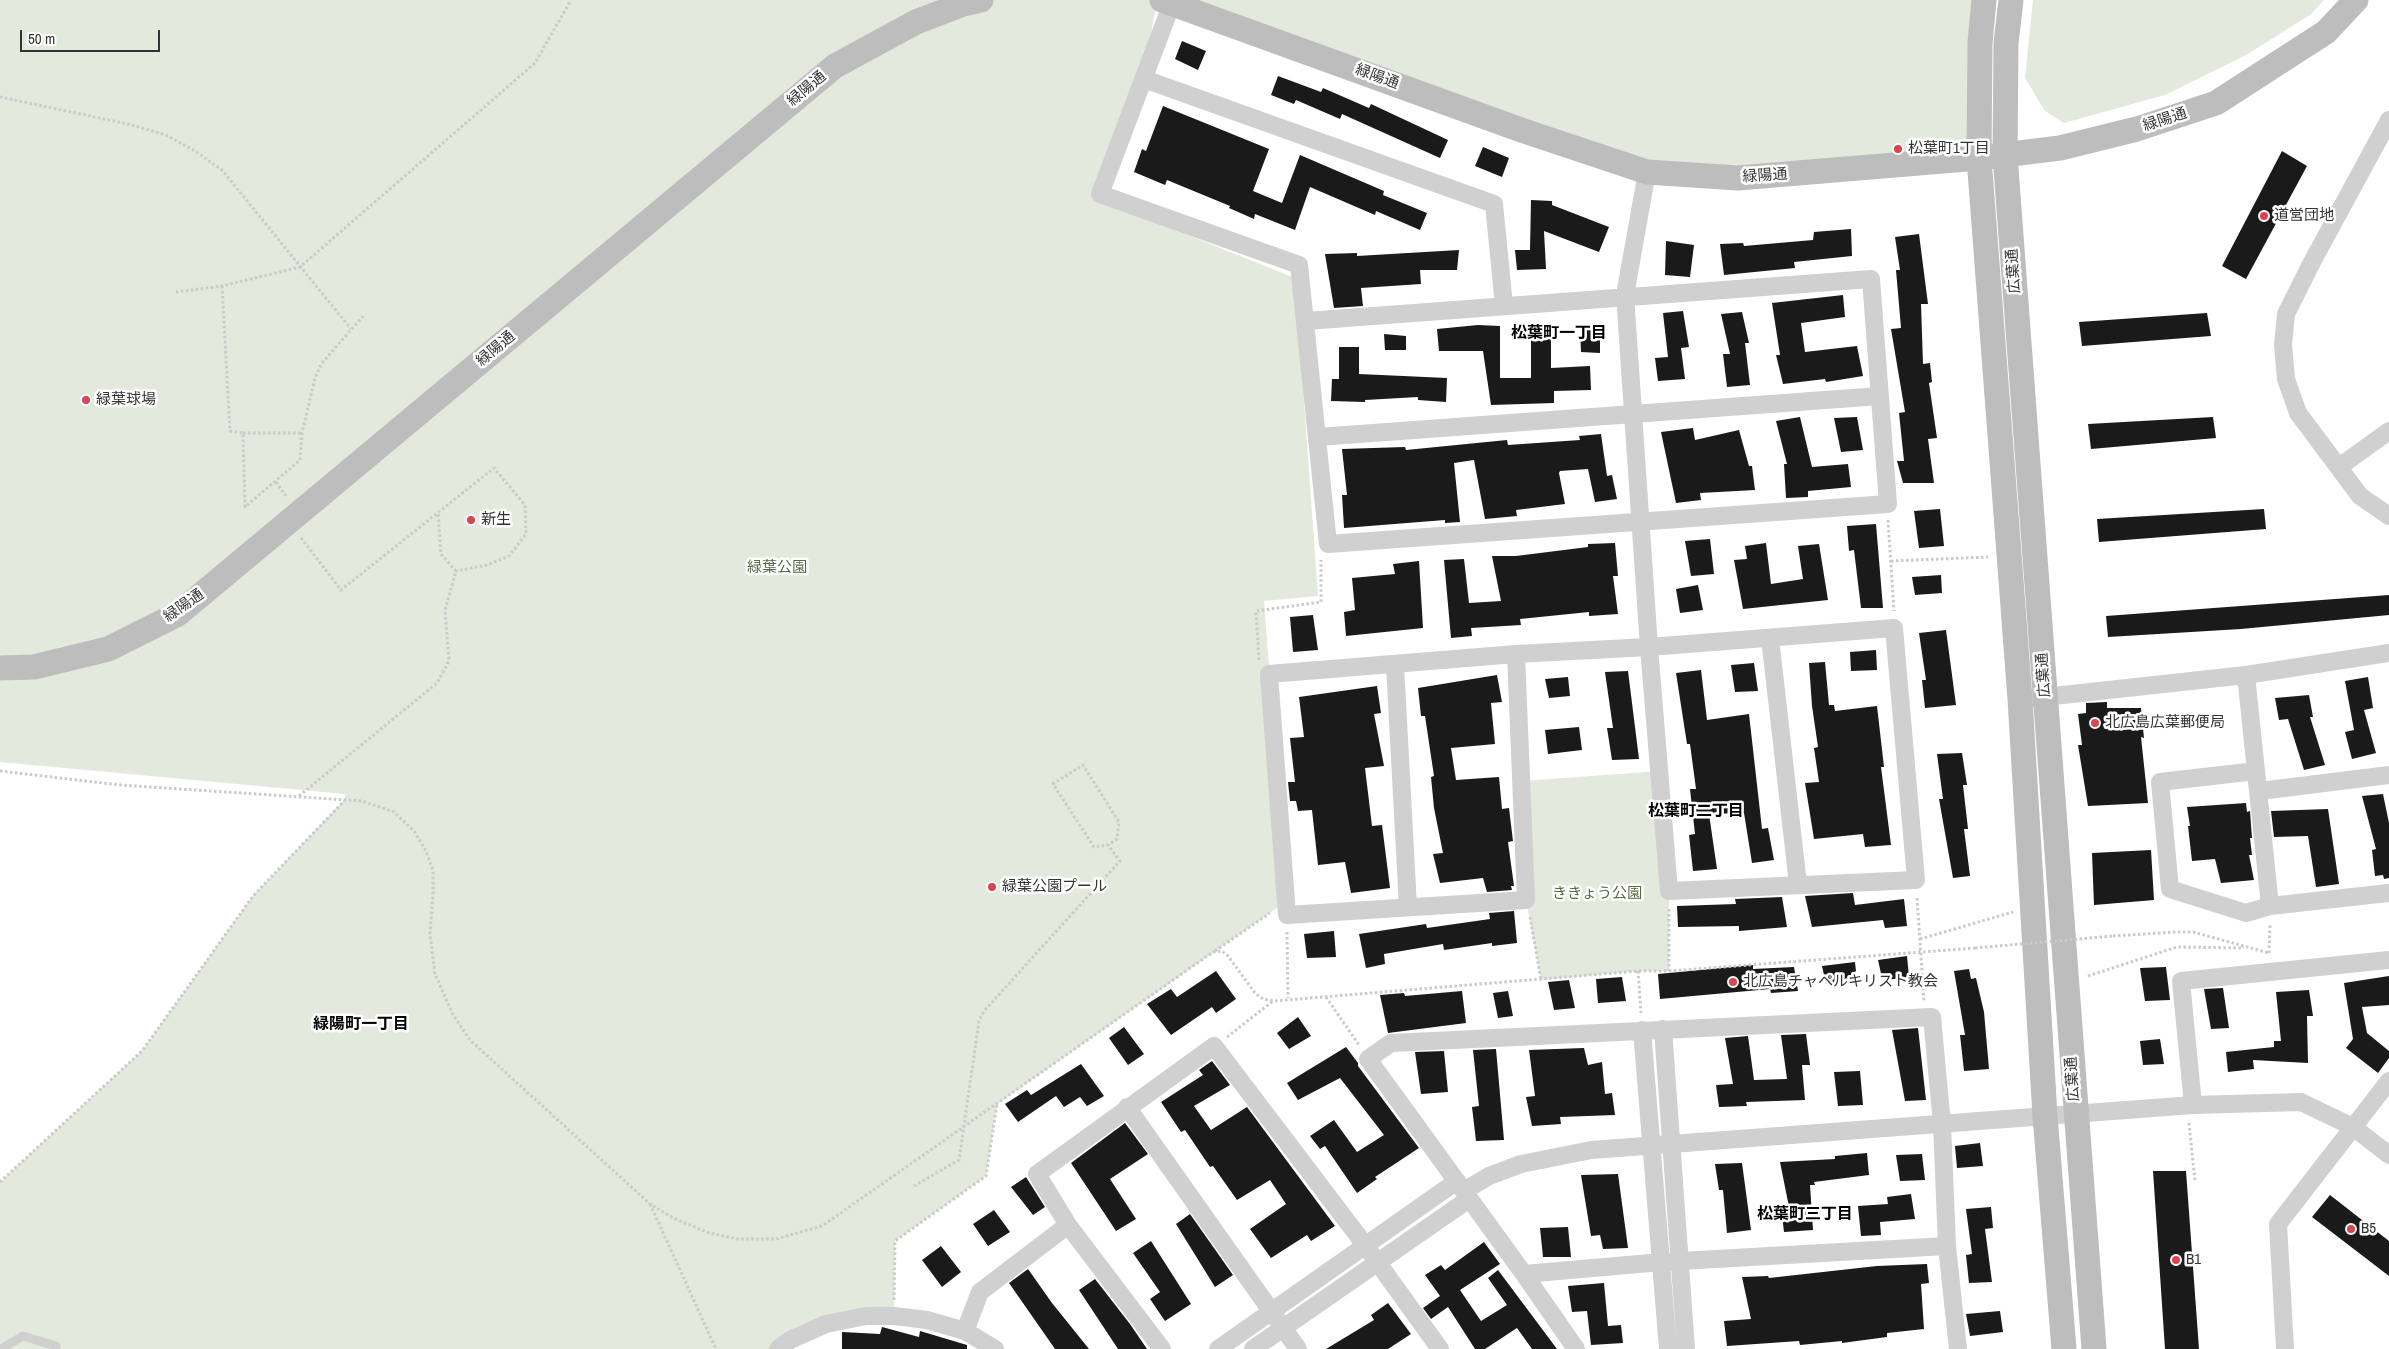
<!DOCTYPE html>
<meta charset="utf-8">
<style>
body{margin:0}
#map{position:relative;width:2389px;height:1349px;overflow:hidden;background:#fff;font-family:"Archivo Narrow",sans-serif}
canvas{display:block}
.scale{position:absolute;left:20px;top:30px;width:140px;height:22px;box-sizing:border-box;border:2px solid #333;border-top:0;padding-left:6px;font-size:15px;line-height:18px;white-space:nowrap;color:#333;-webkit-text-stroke:4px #fff;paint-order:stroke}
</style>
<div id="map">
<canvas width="2389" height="1349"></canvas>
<div class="scale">50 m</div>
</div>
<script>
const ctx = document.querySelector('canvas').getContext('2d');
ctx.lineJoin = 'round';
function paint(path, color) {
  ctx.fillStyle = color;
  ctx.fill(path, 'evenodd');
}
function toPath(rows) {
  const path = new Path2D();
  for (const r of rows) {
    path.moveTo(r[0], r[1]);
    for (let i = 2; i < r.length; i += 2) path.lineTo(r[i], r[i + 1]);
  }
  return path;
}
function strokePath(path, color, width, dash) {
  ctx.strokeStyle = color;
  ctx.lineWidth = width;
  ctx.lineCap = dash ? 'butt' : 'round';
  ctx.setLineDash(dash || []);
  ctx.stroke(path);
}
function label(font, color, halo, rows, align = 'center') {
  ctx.font = font + ' "Archivo Narrow","Noto Sans JP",sans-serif';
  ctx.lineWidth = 5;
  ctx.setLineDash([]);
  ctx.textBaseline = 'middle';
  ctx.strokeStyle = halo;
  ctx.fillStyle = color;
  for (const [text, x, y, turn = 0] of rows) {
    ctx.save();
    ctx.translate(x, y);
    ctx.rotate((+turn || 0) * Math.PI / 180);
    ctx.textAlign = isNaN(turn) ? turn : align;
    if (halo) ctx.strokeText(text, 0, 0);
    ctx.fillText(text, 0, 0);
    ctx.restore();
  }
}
paint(toPath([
 [0,0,1157,0,1151,34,1093,197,1295,278,1318,596,1264,601,1287,901,997,1104,986,1176,895,1241,894,1316,866,1316,778,1349,0,1349,0,1182,142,1051,253,896,345,799,345,794,0,762],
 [1162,0,1984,0,1979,158,1647,172],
 [2033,0,2324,0,2310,15,2246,55,2165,95,2064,123,2045,111,2025,78],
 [1660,771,1669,891,1669,971,1638,971,1541,980,1526,900,1523,781]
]), '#e3e9dd');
paint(toPath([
 [1182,41,1206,51,1198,70,1175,59],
 [1278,76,1321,92,1323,88,1369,108,1371,104,1448,140,1440,158,1342,114,1340,119,1296,100,1294,104,1271,95],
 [1163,106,1269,149,1253,191,1282,203,1300,155,1384,191,1383,195,1427,213,1420,230,1376,211,1375,215,1310,187,1295,230,1255,214,1254,219,1229,208,1230,206,1167,180,1165,185,1134,172,1142,149,1146,151],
 [1483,147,1509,158,1502,177,1475,166],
 [2282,151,2307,166,2246,279,2222,266],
 [1531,200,1552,201,1552,205,1609,227,1599,252,1544,231,1546,269,1517,270,1515,250,1530,250],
 [1851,229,1852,256,1794,262,1795,268,1724,275,1720,244,1743,243,1744,246,1813,240,1814,232],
 [1919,234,1928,304,1921,304,1923,364,1930,363,1932,382,1929,383,1937,438,1928,439,1934,483,1903,483,1897,461,1904,461,1899,413,1905,412,1891,329,1901,328,1896,270,1900,270,1895,237],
 [1666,241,1694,245,1690,277,1665,275],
 [1459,250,1457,270,1420,270,1421,284,1361,288,1363,306,1334,308,1325,254,1357,253,1357,256],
 [1843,295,1845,317,1801,323,1805,352,1857,346,1863,376,1826,382,1825,379,1783,384,1776,355,1780,355,1772,303],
 [1683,311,1689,347,1681,348,1685,379,1658,381,1655,358,1668,357,1663,313],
 [1742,312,1749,343,1745,343,1750,385,1727,387,1723,354,1730,354,1721,314],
 [2207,313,2211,336,2082,346,2079,322],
 [1478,325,1500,326,1500,378,1531,378,1531,336,1551,337,1551,368,1590,366,1591,390,1554,391,1554,403,1491,405,1483,351,1439,351,1437,329],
 [1580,330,1600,330,1600,353,1581,352],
 [1384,334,1406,336,1406,350,1385,350],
 [1339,347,1359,347,1359,374,1447,378,1446,402,1418,400,1418,397,1365,400,1365,402,1331,401,1332,379,1339,379],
 [1800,417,1812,467,1848,464,1851,487,1808,491,1808,497,1786,498,1784,464,1787,464,1776,421],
 [1857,417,1863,450,1841,452,1834,418],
 [2213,417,2216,438,2091,449,2088,424],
 [1693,428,1695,440,1739,430,1749,466,1752,466,1755,490,1700,493,1701,500,1676,503,1661,432],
 [1601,434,1607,476,1612,475,1617,499,1595,502,1588,469,1560,471,1559,473,1565,504,1516,510,1517,516,1485,519,1474,460,1454,463,1460,522,1445,523,1445,520,1344,528,1342,495,1347,495,1342,449,1405,447,1406,450,1507,440,1508,445,1580,440,1579,436],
 [1940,509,1944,546,1919,548,1914,511],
 [2264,509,2266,529,2099,542,2097,519],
 [1876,524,1883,608,1861,608,1854,550,1849,551,1847,526],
 [1710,539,1714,574,1691,576,1685,541],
 [1615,543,1618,576,1613,576,1618,614,1589,616,1589,612,1520,619,1521,625,1471,628,1472,636,1451,638,1444,560,1464,559,1469,603,1501,601,1492,556,1516,556,1588,547,1588,544],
 [1766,543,1771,584,1803,579,1798,546,1819,544,1828,600,1743,609,1734,560,1747,559,1745,546],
 [1419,561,1423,628,1346,636,1344,612,1355,610,1352,578,1395,574,1393,564],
 [1941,575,1942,593,1915,595,1912,577],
 [1698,585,1703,610,1680,613,1676,589],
 [2389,595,2389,615,2241,629,2108,637,2106,616],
 [1313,615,1318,650,1293,652,1290,617],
 [1946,630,1956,705,1925,708,1922,680,1926,680,1919,633],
 [1876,650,1877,670,1851,671,1850,652],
 [1825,662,1829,705,1834,705,1835,711,1877,706,1884,767,1881,767,1891,845,1865,847,1863,834,1814,839,1805,783,1819,782,1814,748,1818,747,1812,706,1809,663],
 [1754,663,1758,691,1735,692,1731,665],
 [1701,670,1707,720,1749,714,1762,829,1768,828,1774,860,1752,863,1744,813,1709,814,1717,869,1693,871,1689,835,1695,834,1690,789,1696,789,1690,744,1687,744,1676,673],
 [1628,671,1639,759,1612,760,1607,728,1613,728,1605,672],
 [1497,675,1502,702,1491,703,1495,744,1451,748,1456,780,1499,777,1502,809,1509,808,1513,841,1508,842,1514,886,1511,886,1512,890,1487,892,1483,878,1440,883,1433,854,1443,853,1434,808,1431,777,1434,776,1425,716,1421,716,1418,688],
 [1568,677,1570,696,1549,698,1545,679],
 [2368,677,2373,708,2364,710,2376,753,2352,759,2345,732,2354,730,2345,681],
 [1377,686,1381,713,1374,714,1384,766,1365,768,1372,826,1382,825,1390,888,1351,893,1345,862,1318,865,1312,810,1298,811,1296,801,1290,801,1288,782,1295,782,1290,738,1304,737,1299,697],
 [2309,695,2313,717,2310,717,2325,765,2304,770,2288,719,2279,720,2275,698],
 [2107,702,2107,708,2141,708,2144,738,2141,737,2148,803,2088,806,2078,745,2082,745,2078,714,2086,713,2086,703],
 [1579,727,1582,750,1548,754,1545,730],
 [1962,753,1967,785,1963,785,1968,829,1964,829,1970,876,1953,878,1939,799,1943,799,1937,754],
 [2383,794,2389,823,2389,878,2384,879,2383,875,2375,876,2372,850,2376,849,2362,796],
 [2246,803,2247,812,2250,811,2252,838,2250,838,2252,855,2249,855,2254,880,2221,883,2215,859,2192,861,2188,826,2190,826,2187,807],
 [2328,809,2339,884,2316,887,2308,836,2274,837,2271,811],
 [2151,850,2154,900,2094,905,2092,853],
 [1853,893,1855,905,1904,899,1907,926,1885,928,1883,920,1812,927,1805,896],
 [1782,897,1787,927,1739,931,1739,926,1678,927,1677,906,1736,904,1735,899],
 [1514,911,1517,943,1492,946,1492,943,1444,950,1443,944,1384,954,1385,964,1366,968,1359,934,1426,924,1427,928,1490,919,1489,913],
 [1334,931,1336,957,1307,958,1304,934],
 [1907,956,1909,977,1886,980,1885,978,1882,978,1878,960],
 [1855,962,1857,981,1826,984,1822,966],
 [1753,965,1753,969,1794,967,1798,991,1771,993,1770,989,1660,999,1658,974],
 [2166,967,2170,1000,2145,1001,2140,968],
 [1969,969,1971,979,1976,978,1984,1012,1989,1069,1964,1071,1960,1035,1965,1035,1954,971],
 [1216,971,1236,999,1216,1013,1212,1007,1171,1035,1147,1004,1171,989,1177,997],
 [2389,976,2389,1005,2362,1007,2367,1033,2389,1051,2389,1058,2378,1073,2346,1048,2353,1039,2344,983],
 [1622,977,1626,1001,1598,1003,1596,979],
 [1569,980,1575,1008,1554,1010,1548,982],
 [2223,988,2229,1028,2211,1029,2204,989],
 [2309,990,2313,1016,2307,1016,2308,1063,2253,1060,2254,1069,2228,1072,2226,1052,2274,1047,2274,1041,2281,1041,2276,992],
 [1462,991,1466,1023,1388,1033,1380,995,1404,993,1405,996],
 [1508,991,1513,1016,1498,1018,1493,993],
 [1298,1017,1311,1036,1289,1049,1277,1033],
 [1124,1027,1144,1054,1128,1065,1109,1038],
 [1918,1028,1926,1100,1905,1101,1892,1030],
 [1806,1034,1810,1065,1802,1065,1805,1100,1746,1102,1747,1106,1719,1107,1716,1085,1733,1084,1725,1038,1748,1036,1754,1080,1787,1079,1781,1035],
 [2160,1039,2164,1064,2143,1065,2140,1041],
 [1346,1047,1358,1063,1358,1066,1419,1148,1375,1177,1377,1179,1357,1193,1325,1146,1320,1149,1310,1136,1334,1120,1357,1152,1384,1135,1340,1078,1298,1100,1287,1083],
 [1584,1048,1588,1065,1602,1062,1605,1094,1612,1093,1615,1115,1560,1117,1561,1124,1532,1126,1526,1097,1535,1096,1529,1050],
 [1496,1049,1504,1140,1476,1141,1472,1107,1479,1106,1473,1050],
 [1444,1051,1448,1092,1421,1094,1415,1052],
 [1212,1061,1230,1085,1194,1106,1211,1130,1247,1107,1335,1226,1311,1241,1307,1235,1271,1258,1250,1229,1286,1204,1270,1180,1237,1200,1213,1166,1210,1167,1185,1130,1181,1132,1161,1102,1203,1075,1199,1070],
 [1081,1064,1104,1096,1087,1106,1080,1097,1064,1107,1056,1096,1018,1122,1005,1104,1027,1090,1031,1095],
 [1860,1071,1863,1105,1838,1106,1834,1072],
 [1125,1123,1148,1154,1110,1179,1136,1219,1116,1231,1071,1163],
 [1980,1143,1983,1166,1957,1168,1955,1146],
 [1867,1153,1869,1175,1814,1182,1815,1185,1810,1185,1813,1230,1784,1232,1781,1207,1789,1207,1780,1162,1835,1159,1835,1156],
 [1922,1154,1925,1180,1900,1181,1896,1155],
 [1742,1163,1751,1230,1727,1233,1723,1190,1719,1190,1715,1164],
 [2153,1171,2186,1171,2199,1349,2165,1349],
 [1618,1174,1628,1248,1603,1249,1600,1235,1591,1236,1581,1175],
 [1026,1177,1045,1207,1033,1215,1011,1187],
 [1911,1194,1915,1219,1880,1222,1881,1235,1861,1236,1858,1206,1888,1204,1887,1197],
 [2330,1195,2389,1241,2389,1276,2312,1217],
 [1991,1207,1993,1228,1985,1229,1992,1282,1969,1283,1966,1255,1972,1254,1966,1209],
 [994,1210,1010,1232,988,1246,973,1224],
 [1190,1214,1233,1275,1215,1287,1176,1224],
 [1568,1227,1571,1257,1543,1257,1540,1228],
 [1151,1241,1191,1304,1165,1321,1150,1299,1160,1292,1133,1253],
 [1484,1242,1500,1264,1460,1290,1481,1321,1507,1305,1488,1278,1498,1270,1557,1349,1532,1349,1517,1328,1485,1349,1475,1349,1448,1307,1431,1319,1423,1308,1440,1296,1425,1275,1441,1265,1445,1270],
 [941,1246,961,1272,942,1287,922,1260],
 [1927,1264,1929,1283,1921,1284,1924,1329,1887,1333,1887,1337,1842,1343,1842,1341,1800,1345,1799,1341,1727,1346,1724,1321,1751,1319,1742,1277,1768,1276,1769,1278,1877,1266],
 [1028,1269,1052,1303,1089,1349,1055,1349,1009,1283],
 [1095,1279,1130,1324,1147,1349,1118,1349,1079,1290],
 [1604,1283,1608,1326,1621,1325,1623,1343,1591,1345,1587,1311,1572,1312,1568,1286],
 [1388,1303,1411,1334,1388,1349,1326,1349,1374,1320,1371,1315],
 [2000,1311,2003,1332,1970,1336,1966,1314],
 [882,1327,919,1337,920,1331,967,1345,967,1349,842,1349,842,1332,880,1334]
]), '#1a1a1a');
strokePath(toPath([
 [0,97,128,124,166,135,195,151,222,170,351,329],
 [222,286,230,431,243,433,245,507,300,460,302,433,315,378,322,363,365,314],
 [176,292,222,286,300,267,535,63,571,0],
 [243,433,302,433],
 [276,482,286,496],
 [1888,520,1894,611],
 [301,538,341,590,494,468,525,505,526,534,509,556,487,565,456,571],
 [1891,561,1988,557],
 [1259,660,1256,611,1321,602,1321,560],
 [0,771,120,785,362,801,394,812,414,831,425,849,433,870,433,895,430,934,435,974,452,1013,470,1040,650,1204,673,1218,709,1233,738,1239,776,1239,822,1226,1213,952,1222,951,1228,956,1255,993,1263,999,1274,1001,1638,971,1669,971,1975,948],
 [299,796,437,683,449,661,445,610,456,571,441,554,438,513],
 [1917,898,1924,1001],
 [1669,909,1669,971],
 [1530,917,1541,980],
 [1287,932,1288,998],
 [2113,936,2176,932,2193,932,2269,953],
 [1920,939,2013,912],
 [1215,951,1270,913],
 [2269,953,2270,925],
 [1638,971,1641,1013],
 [2088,976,2177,947,2244,948],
 [1326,997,1359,1045],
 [1227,1037,1273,1001],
 [2189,1123,2195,1182],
 [0,1182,142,1051,253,896,345,800],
 [914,1186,959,1160,979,1021,984,1011,1120,861,1108,845,1094,847,1053,784,1083,765,1119,822,1117,839,1108,845],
 [650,1204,716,1349],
 [894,1300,895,1241,986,1176,997,1104]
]), '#cacaca', 3, [2.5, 2.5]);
strokePath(toPath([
 [1,1349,23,1336,56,1346,56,1349]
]), '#d0d0d0', 9);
strokePath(toPath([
 [1172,3,1100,194,1299,265,1328,544,1888,504,1871,279,1306,321],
 [1144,79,1494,204,1504,306],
 [2389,120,2312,262,2286,314,2283,345,2286,379,2298,413,2360,496,2389,516],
 [1318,437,1880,396],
 [2339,467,2389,431],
 [1770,638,1798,884],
 [1516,654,1526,900,1287,915,1269,674,1516,654,1649,647,1894,628,1916,880,1669,891,1649,647,1625,295,1647,172],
 [1395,665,1408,907],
 [2246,675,2270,906,2389,893],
 [2035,698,2246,675,2389,653],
 [2256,771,2160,782,2170,889,2246,913,2270,906],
 [2260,791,2389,775],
 [1663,1029,1686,1349],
 [1642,1030,1668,1349],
 [2193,1105,2181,981,2389,960],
 [1127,1107,1298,1349],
 [1464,1191,1489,1176,1521,1164,1591,1150,2193,1105,2301,1102,2353,1127,2389,1155],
 [1524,1274,1662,1262,1947,1246],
 [965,1331,980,1292,1068,1225],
 [778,1349,790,1340,826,1324,866,1316,894,1316,927,1320,965,1331,995,1349],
 [1162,1349,1068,1225,1037,1174,1214,1046,1365,1245,1440,1349],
 [1218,1349,1457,1181],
 [1253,1349,1469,1199],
 [1576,1349,1524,1274,1368,1059,1391,1043,1932,1017,1942,1124,1947,1246,1958,1349],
 [2285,1349,2278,1224,2389,1081]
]), '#d0d0d0', 18);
strokePath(toPath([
 [1162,0,1524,131,1647,172,1738,178,1979,158,2060,148,2137,129,2216,103,2326,32,2356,0],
 [1984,0,1980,43,1979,158,2020,699,2045,1116,2064,1349],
 [2011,0,2006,43,2005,155,2094,1349],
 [0,668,34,667,108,649,178,614,835,66,916,22,963,4,981,0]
]), '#bdbdbd', 25);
strokePath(toPath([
 [1975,948,2113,936]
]), '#cacaca', 3, [2.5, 2.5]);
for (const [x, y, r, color] of [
 [1898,149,5,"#d94550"],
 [2264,216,5,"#d94550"],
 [86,400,5,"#d94550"],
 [471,520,5,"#d94550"],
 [2095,723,5,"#d94550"],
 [992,887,5,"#d94550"],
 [1733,982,5,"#d94550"],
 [2351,1229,5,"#d94550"],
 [2176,1260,5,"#d94550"]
]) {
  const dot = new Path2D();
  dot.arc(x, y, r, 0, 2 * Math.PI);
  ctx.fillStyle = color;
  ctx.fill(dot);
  strokePath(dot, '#fff', 2);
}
label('15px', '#333', '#fff', [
 ["緑陽通",1377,77,20],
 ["緑陽通",807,89,-40],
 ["緑陽通",2165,120,-18],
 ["緑陽通",1765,176,-4],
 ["広葉通",2014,271,-94],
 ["緑陽通",496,349,-40],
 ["緑陽通",184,606,-35],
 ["広葉通",2044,675,-94],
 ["広葉通",2073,1079,-94]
]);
label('15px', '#333', '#fff', [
 ["松葉町1丁目",1908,149],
 ["道営団地",2274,216],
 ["緑葉球場",96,400],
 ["新生",481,520],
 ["北広島広葉郵便局",2105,723],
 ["緑葉公園プール",1002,887],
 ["北広島チャペルキリスト教会",1743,982],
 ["B5",2361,1229],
 ["B1",2186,1260]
], 'left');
label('15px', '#566c42', '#fff', [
 ["緑葉公園",777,568],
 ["ききょう公園",1597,894]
]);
label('bold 16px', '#000', '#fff', [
 ["松葉町一丁目",1559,334],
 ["松葉町二丁目",1696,812],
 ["緑陽町一丁目",361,1025],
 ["松葉町三丁目",1805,1215]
]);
</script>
